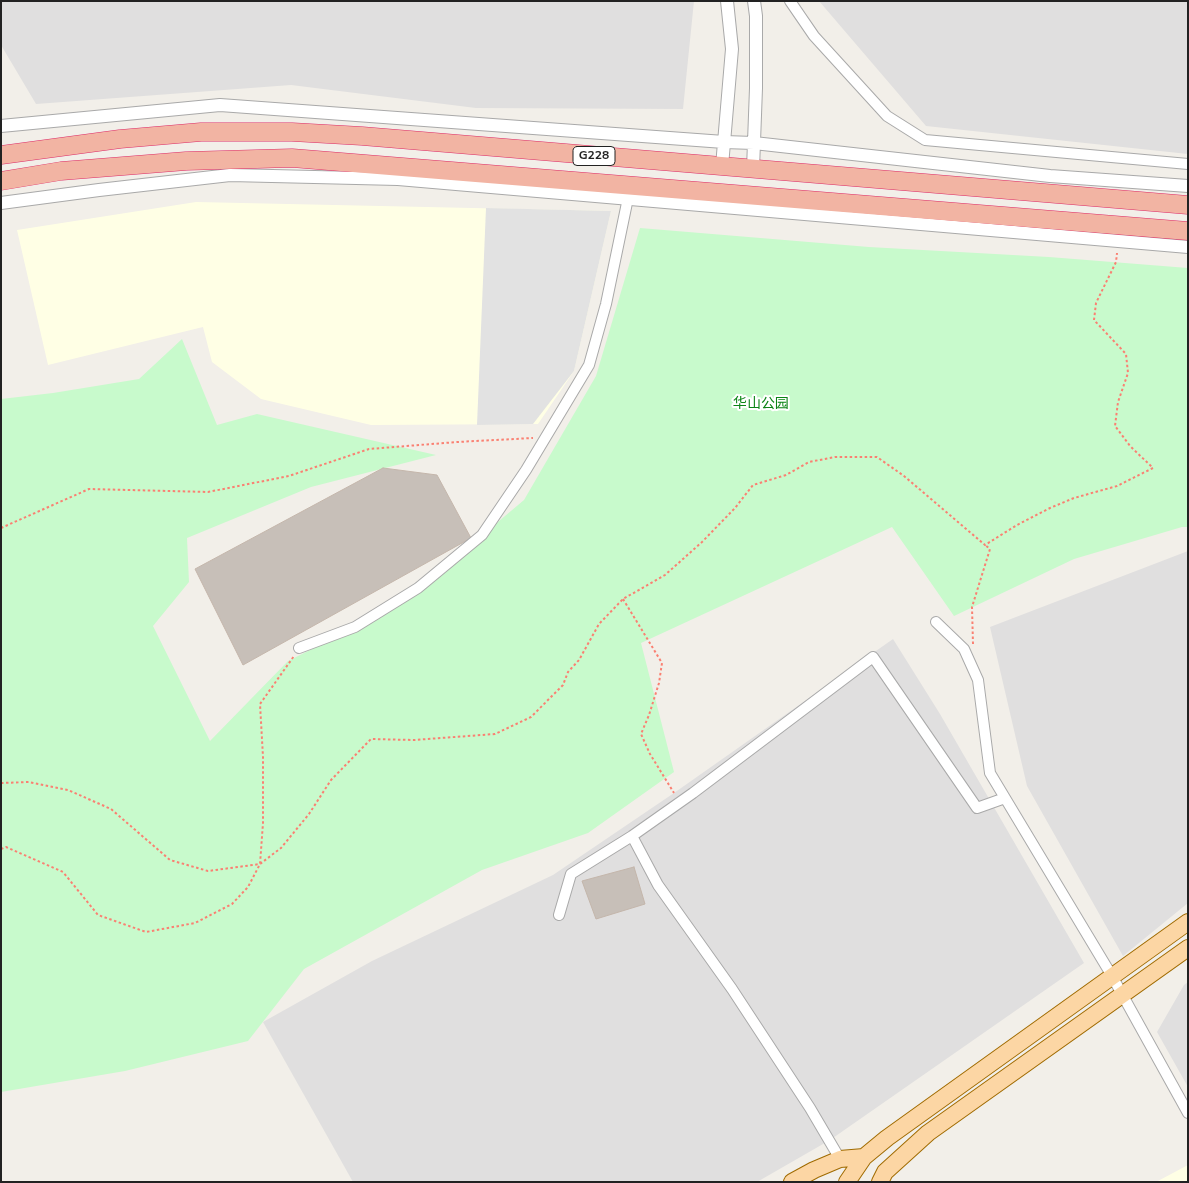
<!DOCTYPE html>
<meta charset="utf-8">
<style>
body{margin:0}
#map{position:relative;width:1189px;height:1183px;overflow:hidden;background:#f2efe9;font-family:"Nunito Sans",sans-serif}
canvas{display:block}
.frame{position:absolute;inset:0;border:2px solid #222;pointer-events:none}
</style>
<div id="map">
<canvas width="1189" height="1183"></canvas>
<div class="frame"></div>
</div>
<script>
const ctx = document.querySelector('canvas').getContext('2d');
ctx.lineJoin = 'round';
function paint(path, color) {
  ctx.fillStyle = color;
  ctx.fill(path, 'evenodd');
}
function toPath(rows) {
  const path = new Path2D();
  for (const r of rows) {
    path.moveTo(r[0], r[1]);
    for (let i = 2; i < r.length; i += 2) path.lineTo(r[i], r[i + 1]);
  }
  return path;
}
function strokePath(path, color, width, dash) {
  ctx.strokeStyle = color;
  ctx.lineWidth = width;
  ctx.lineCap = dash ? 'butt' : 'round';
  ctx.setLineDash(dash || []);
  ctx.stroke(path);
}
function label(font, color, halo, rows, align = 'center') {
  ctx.font = font + ' "Nunito Sans","Noto Sans SC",sans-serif';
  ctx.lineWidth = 4;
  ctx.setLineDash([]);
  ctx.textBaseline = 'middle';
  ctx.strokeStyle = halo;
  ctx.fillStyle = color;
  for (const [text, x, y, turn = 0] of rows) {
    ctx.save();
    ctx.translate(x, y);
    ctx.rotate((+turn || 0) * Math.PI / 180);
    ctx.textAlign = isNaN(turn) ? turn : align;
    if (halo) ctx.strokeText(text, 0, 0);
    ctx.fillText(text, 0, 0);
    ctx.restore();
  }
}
paint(toPath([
 [1,1,694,1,683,109,476,108,291,85,36,104,1,45],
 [819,1,1188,1,1188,154,926,126],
 [1188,551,1188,903,1123,956,1027,786,990,627],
 [893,639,940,714,1084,963,830,1140,757,1182,353,1182,263,1022,372,961,553,875,674,793],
 [1188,982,1188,1087,1157,1032,1184,985]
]), '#e0dfdf');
paint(toPath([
 [196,202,611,211,574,371,538,424,371,425,261,399,212,362,203,327,48,365,17,230],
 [1188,1165,1188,1182,1156,1182]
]), '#ffffe5');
paint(toPath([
 [640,228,869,247,1049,257,1188,268,1188,527,1182,527,1074,559,954,616,892,527,641,643,674,772,588,833,482,870,304,969,248,1041,125,1071,1,1092,1,399,53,393,139,379,182,339,217,425,257,414,436,455,311,487,187,538,189,582,153,626,210,741,288,661,398,606,524,500,596,376]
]), '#c8facc');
paint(toPath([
 [486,208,611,211,574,371,533,424,477,425]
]), '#e2e2e2');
const building = toPath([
 [383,468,437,475,471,538,243,665,195,569,383,468],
 [634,867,645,904,596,919,582,881,634,867]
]);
paint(building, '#c7bfb8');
strokePath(building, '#c4b6ab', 1);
const minor = toPath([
 [790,1,814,36,887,116,925,140,1188,164],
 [936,622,964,649,978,680,990,773,1112,976,1188,1113],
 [299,648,355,627,418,588,482,535,526,470,589,365,606,304,628,198],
 [632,836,658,885,732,989,810,1108,840,1159],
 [559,915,571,874,632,836,693,793,873,657,977,808,1005,798]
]);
const tertiary = toPath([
 [1,126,220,105,724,142,754,143,1050,176,1188,186],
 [722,166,732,49,727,1],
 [753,169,756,88,756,16,754,1],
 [1,203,99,190,230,175,398,179,1188,247]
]);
const primary = toPath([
 [792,1182,814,1170,840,1159,864,1157],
 [847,1182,864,1157,887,1138,1188,922],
 [880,1182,885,1172,928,1133,1188,948]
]);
const trunk = toPath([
 [1,155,120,139,201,132,292,132,362,136,1188,205],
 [1,181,61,171,186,161,292,158,1188,231]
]);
strokePath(minor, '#a9a9a9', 12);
strokePath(tertiary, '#a9a9a9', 14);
strokePath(primary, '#a06b00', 18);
strokePath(trunk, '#dc2a67', 19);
strokePath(toPath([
 [1,528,89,489,208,492,289,476,369,449,457,442,533,438],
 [623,599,662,663,659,683,649,715,641,734,650,754,674,793],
 [973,644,972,607,990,549,985,545],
 [1,783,29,782,68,790,111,809,170,860,208,871,260,864,281,848,309,814,331,780,371,739,414,740,495,734,531,717,563,685,568,672,579,660,599,624,623,599,665,575,702,542,735,508,753,485,786,475,809,462,835,457,877,457,904,476,985,545,1017,525,1050,508,1074,498,1117,486,1153,468,1130,446,1115,426,1118,402,1128,373,1126,354,1094,320,1096,303,1116,262,1117,253],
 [1,849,6,847,63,872,98,915,146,932,195,923,232,904,248,887,260,864,263,823,263,757,260,704,294,656]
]), '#fa8072', 2, [2.5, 2.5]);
strokePath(minor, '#fff', 10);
strokePath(tertiary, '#fff', 12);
strokePath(primary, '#fcd6a4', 16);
strokePath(trunk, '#f2b4a3', 18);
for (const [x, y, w] of [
 [594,156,42]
]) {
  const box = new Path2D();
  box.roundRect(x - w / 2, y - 9.5, w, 19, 4);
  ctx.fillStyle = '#fff';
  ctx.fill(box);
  strokePath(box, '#222', 1);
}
label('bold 12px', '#222', null, [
 ["G228",594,156]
]);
label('14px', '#0c8416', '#fff', [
 ["华山公园",761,405]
]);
</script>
